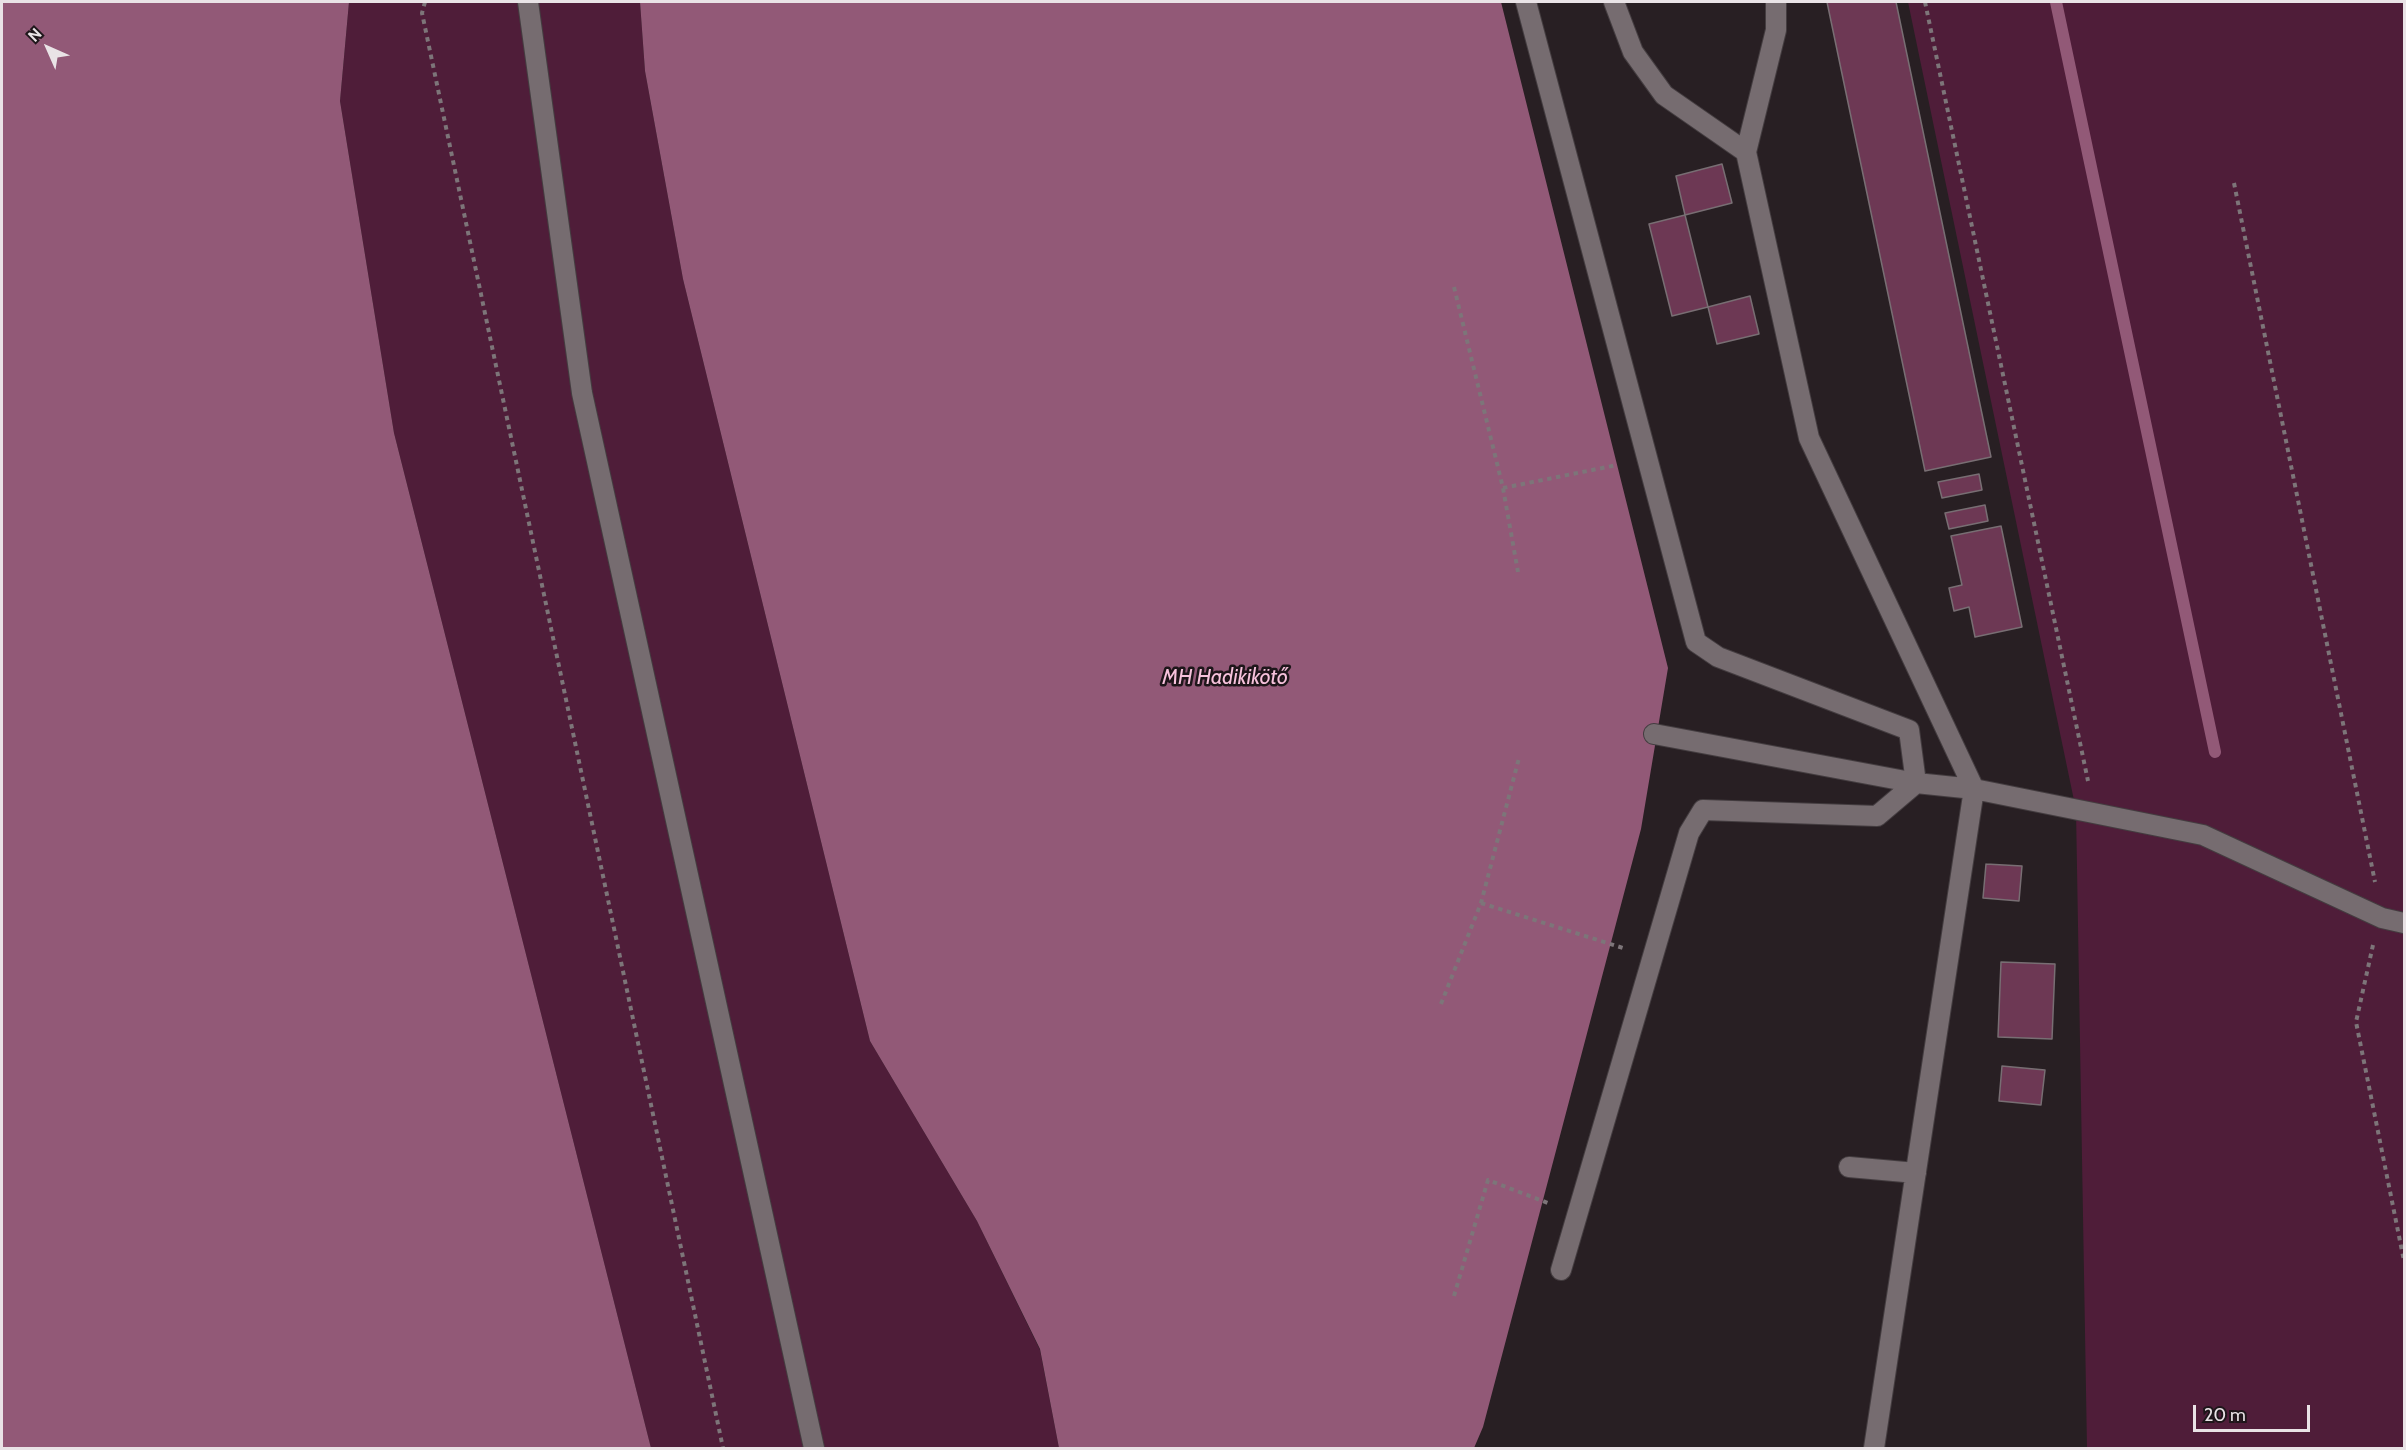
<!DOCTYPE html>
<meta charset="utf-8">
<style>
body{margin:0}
#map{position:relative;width:2406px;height:1450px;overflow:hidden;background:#281f23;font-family:Cabin,sans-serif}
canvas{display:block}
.frame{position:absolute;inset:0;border:3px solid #e9e3e6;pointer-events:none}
.north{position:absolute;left:18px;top:18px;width:60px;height:60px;-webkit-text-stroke:4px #1e161a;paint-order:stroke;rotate:315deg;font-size:16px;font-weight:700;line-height:24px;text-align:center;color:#e9e3e6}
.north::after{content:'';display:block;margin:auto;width:21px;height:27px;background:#e9e3e6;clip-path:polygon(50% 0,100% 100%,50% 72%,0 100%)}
.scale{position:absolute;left:2193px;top:1405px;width:117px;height:27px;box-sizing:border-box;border:3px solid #e9e3e6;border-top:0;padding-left:8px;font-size:18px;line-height:21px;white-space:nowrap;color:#e9e3e6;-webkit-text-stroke:4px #1e161a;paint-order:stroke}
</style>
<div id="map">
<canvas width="2406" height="1450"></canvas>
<div class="frame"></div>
<div class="north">N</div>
<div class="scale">20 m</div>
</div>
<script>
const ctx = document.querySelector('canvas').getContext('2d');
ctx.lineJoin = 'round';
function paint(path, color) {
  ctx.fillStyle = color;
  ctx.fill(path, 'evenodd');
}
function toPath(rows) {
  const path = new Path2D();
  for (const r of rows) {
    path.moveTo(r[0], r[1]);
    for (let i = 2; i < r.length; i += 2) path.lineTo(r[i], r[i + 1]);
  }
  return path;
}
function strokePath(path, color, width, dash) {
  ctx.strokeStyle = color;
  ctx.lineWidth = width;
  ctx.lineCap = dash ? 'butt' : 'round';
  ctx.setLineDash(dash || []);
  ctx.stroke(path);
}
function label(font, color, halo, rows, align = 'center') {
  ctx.font = font + ' Cabin,sans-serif';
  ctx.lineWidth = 5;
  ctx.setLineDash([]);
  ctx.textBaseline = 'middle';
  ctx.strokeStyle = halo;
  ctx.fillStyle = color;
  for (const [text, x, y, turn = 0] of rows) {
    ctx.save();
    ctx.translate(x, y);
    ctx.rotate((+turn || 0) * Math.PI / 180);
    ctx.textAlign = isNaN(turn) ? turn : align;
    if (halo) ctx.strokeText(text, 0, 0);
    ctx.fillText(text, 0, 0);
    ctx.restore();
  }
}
paint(toPath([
 [349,2,640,2,645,71,683,279,870,1041,977,1221,1040,1350,1059,1448,651,1448,394,433,340,101],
 [1908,2,2404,2,2404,1448,2087,1448,2076,810]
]), '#4f1d39');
paint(toPath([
 [2,2,349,2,340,101,394,433,651,1448,2,1448],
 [640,2,1501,2,1668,668,1641,829,1483,1427,1474,1448,1059,1448,1040,1349,977,1221,870,1041,683,279,645,71]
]), '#925977');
strokePath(toPath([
 [2056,2,2215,752]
]), '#925977', 12);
const building = toPath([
 [1827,2,1896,2,1991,457,1925,471,1827,2],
 [1722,164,1732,203,1685,215,1676,176,1722,164],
 [1685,215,1708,307,1672,316,1649,224,1685,215],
 [1750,296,1759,334,1717,344,1708,307,1750,296],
 [1979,474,1982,490,1942,498,1938,482,1979,474],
 [1985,505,1988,521,1949,529,1945,513,1985,505],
 [2001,526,2022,627,1975,637,1969,607,1954,611,1949,588,1962,585,1951,536,2001,526],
 [1986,864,2022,866,2019,901,1983,898,1986,864],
 [2001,962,2055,964,2052,1039,1998,1037,2001,962],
 [2002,1066,2045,1070,2041,1105,1999,1101,2002,1066]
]);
paint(building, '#6d3854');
strokePath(building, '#786e73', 1.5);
const service = toPath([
 [528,2,582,393,814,1448],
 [1526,2,1696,642,1718,657,1909,730,1916,783,1877,816,1703,810,1689,833,1561,1270],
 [1614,2,1633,52,1664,95,1746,152],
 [1776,2,1776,30,1746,152,1809,438,1974,789,1874,1448],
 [1654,734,1916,783,1974,789,2203,835,2382,918,2404,923],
 [1849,1167,1916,1173]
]);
strokePath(service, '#443d40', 22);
strokePath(toPath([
 [425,2,422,13,723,1448],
 [1925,2,2088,781],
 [2234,183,2375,882],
 [1454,287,1503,488,1518,572],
 [1503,488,1617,465],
 [1481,903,1623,948],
 [2373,945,2356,1022,2404,1261],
 [1441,1004,1481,903,1519,758],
 [1454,1296,1488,1180,1548,1203]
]), '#7d7579', 4, [4.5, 4.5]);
strokePath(service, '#766c70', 20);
label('italic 21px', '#f7c2dc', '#1e161a', [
 ["MH Hadikikötő",1225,678]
]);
</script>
